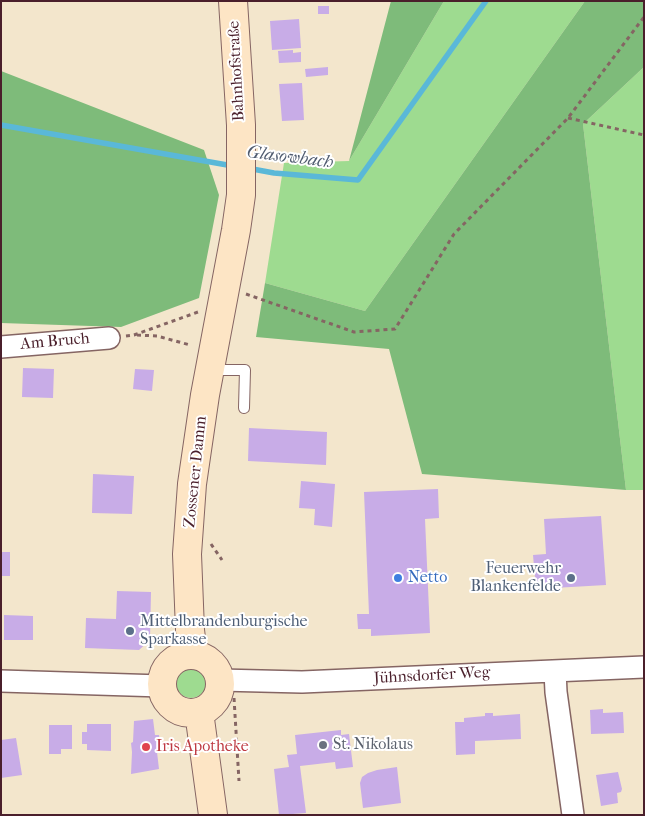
<!DOCTYPE html>
<meta charset="utf-8">
<style>
body{margin:0}
#map{position:relative;width:645px;height:816px;overflow:hidden;background:#f3e6cc;font-family:"IM FELL French Canon",serif}
canvas{display:block}
.frame{position:absolute;inset:0;border:2px solid #4a1f2b;pointer-events:none}
</style>
<div id="map">
<canvas width="645" height="816"></canvas>
<div class="frame"></div>
</div>
<script>
const ctx = document.querySelector('canvas').getContext('2d');
ctx.lineJoin = 'round';
function paint(path, color) {
  ctx.fillStyle = color;
  ctx.fill(path, 'evenodd');
}
function toPath(rows) {
  const path = new Path2D();
  for (const r of rows) {
    if (r.length === 3) {
      path.moveTo(r[0] + r[2], r[1]);
      path.arc(r[0], r[1], r[2], 0, 2 * Math.PI);
      continue;
    }
    path.moveTo(r[0], r[1]);
    for (let i = 2; i < r.length; i += 2) path.lineTo(r[i], r[i + 1]);
  }
  return path;
}
function strokePath(path, color, width, dash) {
  ctx.strokeStyle = color;
  ctx.lineWidth = width;
  ctx.lineCap = dash ? 'butt' : 'round';
  ctx.setLineDash(dash || []);
  ctx.stroke(path);
}
function label(font, color, halo, rows, align = 'center') {
  ctx.font = font + ' "IM FELL French Canon",serif';
  ctx.lineWidth = 4;
  ctx.setLineDash([]);
  ctx.textBaseline = 'middle';
  ctx.strokeStyle = halo;
  ctx.fillStyle = color;
  for (const [text, x, y, turn = 0] of rows) {
    ctx.save();
    ctx.translate(x, y);
    ctx.rotate((+turn || 0) * Math.PI / 180);
    ctx.textAlign = isNaN(turn) ? turn : align;
    if (halo) ctx.strokeText(text, 0, 0);
    ctx.fillText(text, 0, 0);
    ctx.restore();
  }
}
paint(toPath([
 [444,1,585,1,365,311,265,283,284,163,349,161],
 [644,67,644,490,626,490,583,124],
 [191,683,15]
]), '#9edb90');
paint(toPath([
 [391,1,444,1,349,161],
 [585,1,644,1,644,67,583,124,626,490,422,474,389,349,256,337,265,283,365,311],
 [1,71,204,150,219,195,199,298,121,327,1,323]
]), '#7ebb7a');
strokePath(toPath([
 [1,125,233,166],
 [247,168,274,173,358,180,486,1]
]), '#5ab8d8', 5.5);
paint(toPath([
 [318,6,329,6,329,14,318,14],
 [299,19,301,48,272,50,270,21],
 [293,50,293,53,301,52,301,62,279,63,278,51],
 [328,67,328,75,306,77,305,69],
 [302,83,304,120,282,121,279,84],
 [23,368,54,369,53,398,22,397],
 [135,369,154,370,152,391,133,389],
 [249,428,327,432,326,465,248,461],
 [93,474,134,476,132,514,92,513],
 [301,481,335,484,332,527,314,525,315,509,299,508],
 [438,489,439,518,425,519,430,633,371,636,371,629,358,629,357,614,369,614,364,492],
 [601,516,606,585,536,589,533,555,546,554,544,519],
 [1,552,10,552,10,576,1,576],
 [117,591,151,592,150,640,139,650,85,648,86,618,116,619],
 [4,615,33,616,33,640,4,640],
 [603,709,603,713,623,712,624,733,591,734,590,710],
 [485,713,493,713,493,716,520,714,521,739,475,741,475,754,456,755,455,722,464,722,464,718,485,716],
 [153,719,155,735,159,735,161,752,157,752,159,769,131,774,132,752,131,743,133,742,134,721],
 [87,724,111,724,111,751,87,750,87,744,82,744,82,732,87,732],
 [49,725,72,725,72,749,61,749,61,754,49,754],
 [341,730,341,735,349,734,353,767,336,769,335,762,300,766,306,813,279,815,274,769,289,767,287,755,297,754,295,735],
 [16,738,22,775,1,778,1,740],
 [397,767,401,803,363,808,360,783,362,777,368,773,377,770],
 [618,772,622,789,621,792,617,793,618,803,601,806,596,775]
]), '#c8ace7');
const lane = toPath([
 [210,370,245,370,244,408]
]);
const street = toPath([
 [1,347,109,338],
 [555,671,556,692,573,815],
 [220,680,302,682,644,667],
 [1,681,162,686]
]);
const secondary = toPath([
 [193,655,190,630,187,554,192,484,205,395,236,230,241,195,241,125,233,1],
 [191,684,29],
 [199,712,213,815]
]);
strokePath(lane, '#856563', 12);
strokePath(street, '#856563', 24);
strokePath(secondary, '#856563', 30);
strokePath(toPath([
 [568,118,644,135],
 [246,294,354,332,395,329,454,234,568,118,644,17],
 [137,335,157,336,190,345],
 [126,336,134,335,198,312],
 [211,544,222,560],
 [234,698,239,781]
]), '#856563', 3, [4, 4]);
strokePath(lane, '#fff', 10);
strokePath(street, '#fff', 21);
strokePath(secondary, '#fde5c5', 28);
for (const [x, y, r, color] of [
 [398,578,5,"#3f7fe0"],
 [571,578,5,"#5c6f8a"],
 [130,631,5,"#5c6f8a"],
 [323,745,5,"#6b7280"],
 [146,747,5,"#e0444e"]
]) {
  const dot = new Path2D();
  dot.arc(x, y, r, 0, 2 * Math.PI);
  ctx.fillStyle = color;
  ctx.fill(dot);
  strokePath(dot, '#fff', 2);
}
label('16px', '#4a1f2b', '#fff', [
 ["Bahnhofstraße",237,71,-93],
 ["Am Bruch",55,342,-5],
 ["Zossener Damm",196,472,-84],
 ["Jühnsdorfer Weg",432,676,-3]
]);
label('16px', '#4e5e75', '#fff', [
 ["Feuerwehr",561,569],
 ["Blankenfelde",561,587],
 ["Mittelbrandenburgische",140,622,"left"],
 ["Sparkasse",140,640,"left"]
], 'right');
label('16px', '#366cbe', '#fff', [
 ["Netto",408,578]
], 'left');
label('16px', '#5b616d', '#fff', [
 ["St. Nikolaus",333,745]
], 'left');
label('16px', '#be3a42', '#fff', [
 ["Iris Apotheke",156,747]
], 'left');
label('italic 18px', '#505c70', '#fff', [
 ["Glasowbach",290,158,7]
]);
</script>
